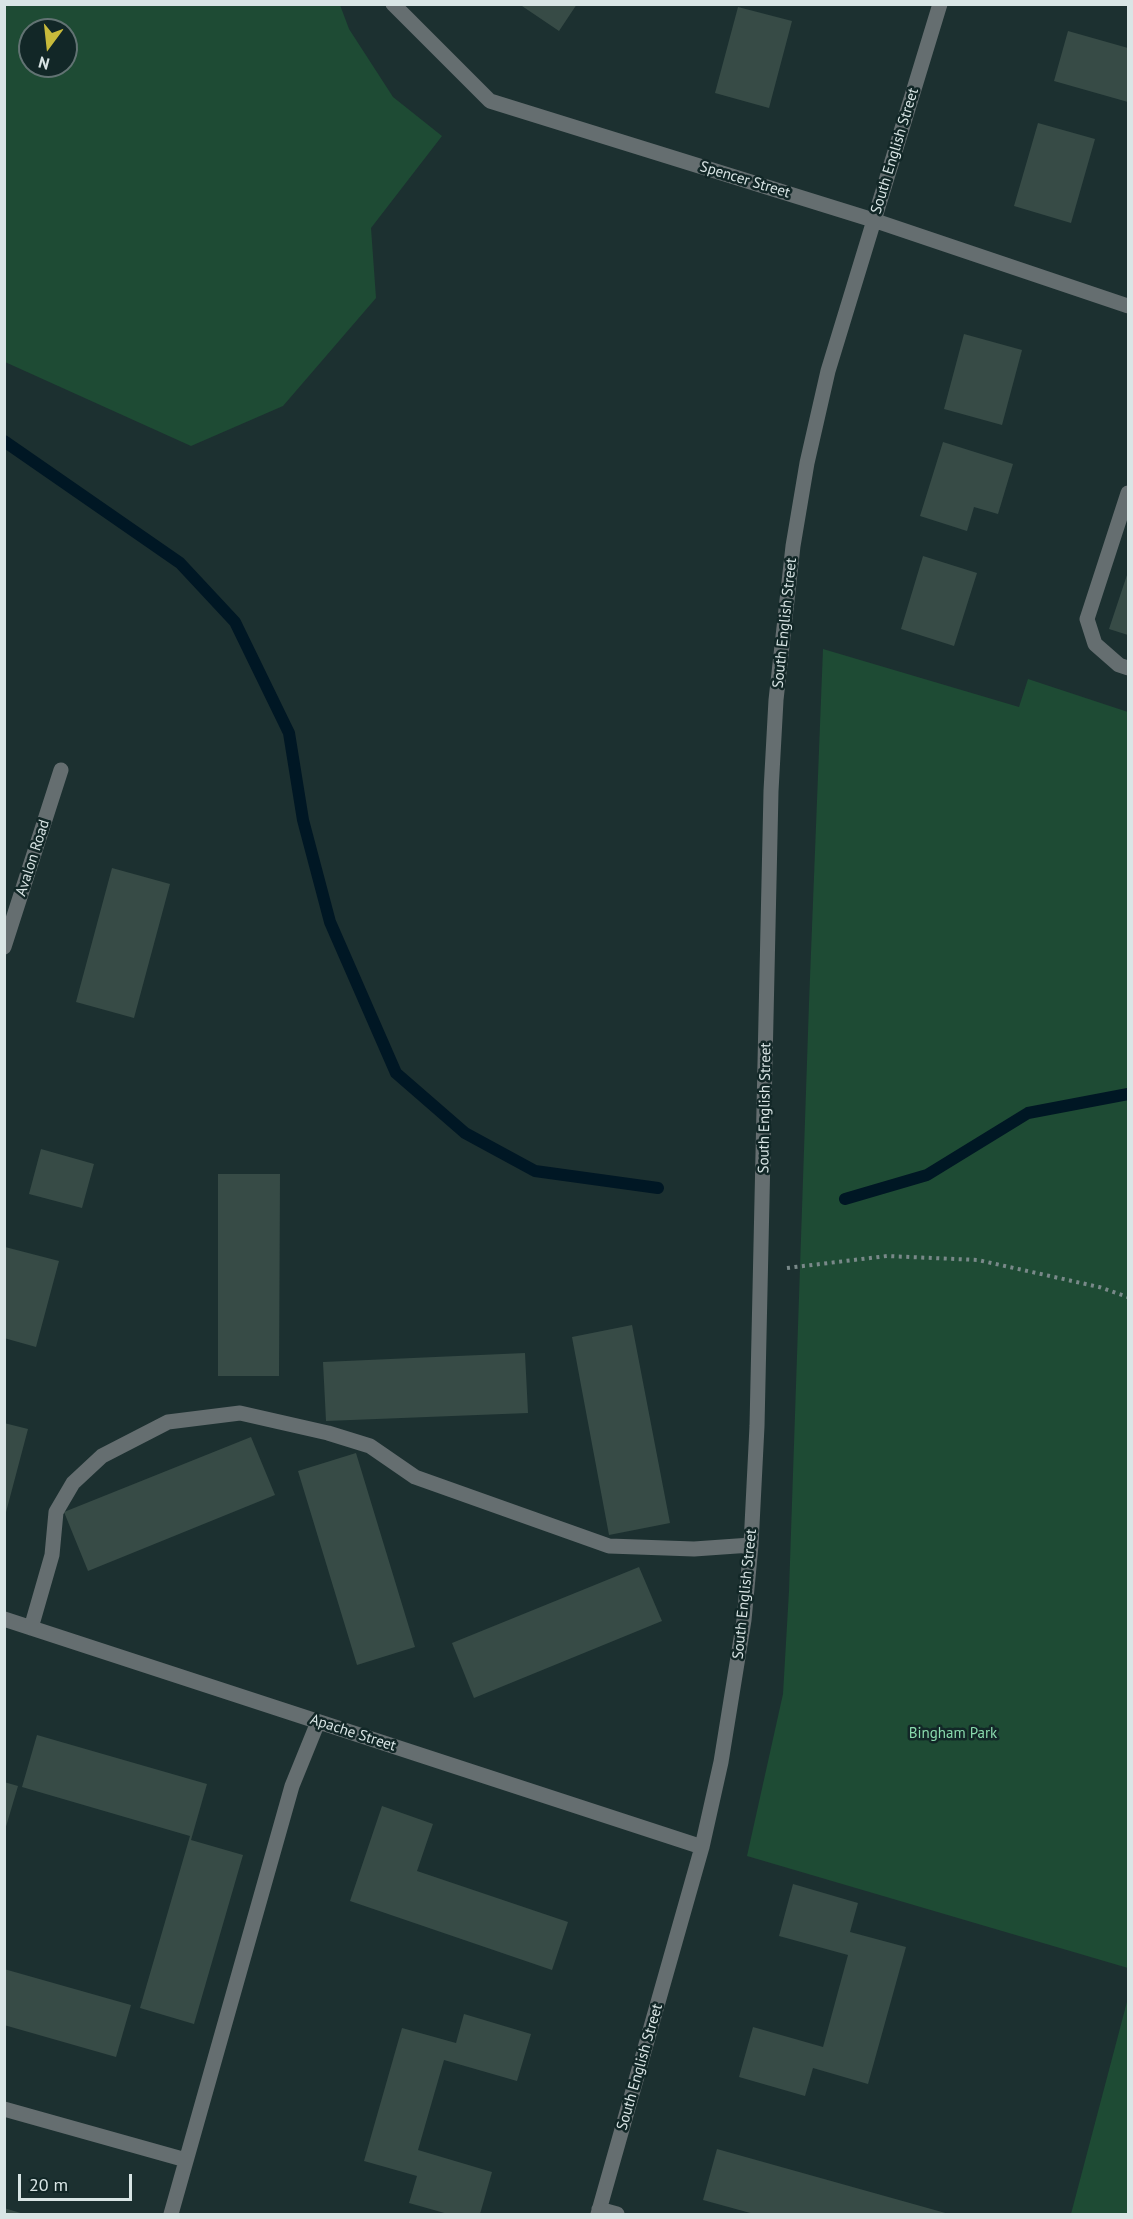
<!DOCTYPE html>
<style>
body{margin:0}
#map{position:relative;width:1133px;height:2219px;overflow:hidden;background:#1c3030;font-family:"PT Sans",sans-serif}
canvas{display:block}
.frame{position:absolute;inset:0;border:6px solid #d9e5e5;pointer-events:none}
.north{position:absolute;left:18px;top:18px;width:60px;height:60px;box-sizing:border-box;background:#122727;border:2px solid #627373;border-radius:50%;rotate:195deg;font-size:16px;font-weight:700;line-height:24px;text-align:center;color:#d9e5e5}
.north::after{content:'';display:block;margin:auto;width:21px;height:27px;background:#c8bb3b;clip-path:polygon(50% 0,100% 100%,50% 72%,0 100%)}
.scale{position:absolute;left:18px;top:2174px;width:114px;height:27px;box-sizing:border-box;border:3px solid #d9e5e5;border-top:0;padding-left:8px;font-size:18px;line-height:21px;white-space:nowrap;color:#d9e5e5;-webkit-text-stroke:4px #122727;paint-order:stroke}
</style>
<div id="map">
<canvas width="1133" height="2219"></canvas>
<div class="frame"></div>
<div class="north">N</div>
<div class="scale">20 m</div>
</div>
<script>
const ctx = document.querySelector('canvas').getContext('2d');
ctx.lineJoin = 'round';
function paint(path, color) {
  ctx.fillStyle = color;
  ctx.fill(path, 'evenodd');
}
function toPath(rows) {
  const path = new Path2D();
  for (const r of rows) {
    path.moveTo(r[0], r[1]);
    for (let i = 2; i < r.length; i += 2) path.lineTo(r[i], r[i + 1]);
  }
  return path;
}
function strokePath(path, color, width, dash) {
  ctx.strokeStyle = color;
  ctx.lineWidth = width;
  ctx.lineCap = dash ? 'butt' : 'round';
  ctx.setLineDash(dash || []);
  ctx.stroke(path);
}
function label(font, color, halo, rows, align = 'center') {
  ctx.font = font + ' "PT Sans",sans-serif';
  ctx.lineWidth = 5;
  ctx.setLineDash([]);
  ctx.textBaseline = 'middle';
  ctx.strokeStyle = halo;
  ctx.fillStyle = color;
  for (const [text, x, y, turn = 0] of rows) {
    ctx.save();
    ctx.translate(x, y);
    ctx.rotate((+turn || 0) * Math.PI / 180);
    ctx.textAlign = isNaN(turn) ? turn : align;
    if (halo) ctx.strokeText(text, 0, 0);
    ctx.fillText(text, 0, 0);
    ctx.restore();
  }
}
paint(toPath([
 [5,4,340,5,349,29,393,97,442,136,371,228,376,298,283,406,191,446,5,362],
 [30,30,66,30,66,66,30,66],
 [823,649,1019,707,1028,679,1128,712,1128,1968,747,1856,783,1694,789,1591,809,1003],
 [1128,1998,1128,2214,1071,2214]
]), '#1e4b34');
strokePath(toPath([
 [4,441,180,563,235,622,289,733,303,820,330,922,396,1073,465,1133,535,1171,658,1188],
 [845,1199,927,1175,1028,1113,1128,1094]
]), '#001724', 12);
paint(toPath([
 [519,4,577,4,559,31],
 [738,7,792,21,769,108,715,93],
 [1068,31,1128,48,1128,102,1054,81],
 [1038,123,1095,139,1071,223,1014,206],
 [964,334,1022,350,1002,425,944,409],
 [943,442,1013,464,998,514,974,507,967,531,920,516],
 [923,556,977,573,954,646,901,629],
 [1128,572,1128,635,1109,629],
 [112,868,170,884,134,1018,76,1002],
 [41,1149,94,1164,82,1208,29,1194],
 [218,1174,280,1174,279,1376,218,1376],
 [5,1247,59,1261,36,1347,4,1338],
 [632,1325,670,1523,609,1535,572,1337],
 [525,1353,528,1413,326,1421,323,1362],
 [4,1423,28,1429,5,1516,4,1516],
 [251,1437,275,1495,88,1571,64,1512],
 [356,1453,415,1647,357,1665,298,1471],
 [639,1567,662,1621,474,1698,452,1643],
 [37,1735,207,1784,191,1840,243,1855,194,2024,140,2008,190,1836,22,1787],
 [4,1782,18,1786,5,1830,4,1830],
 [382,1806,433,1824,417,1871,568,1922,552,1970,350,1901],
 [793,1884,858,1903,850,1932,906,1947,868,2084,813,2068,805,2096,739,2077,753,2027,823,2047,848,1955,779,1936],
 [4,1969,131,2005,116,2057,4,2025],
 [464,2014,531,2034,517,2081,444,2060,418,2150,492,2172,480,2214,448,2214,409,2203,417,2176,364,2161,402,2028,456,2043],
 [717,2149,949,2214,754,2214,703,2200],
 [4,2208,24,2214,4,2214]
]), '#374b46');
strokePath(toPath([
 [787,1268,887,1256,978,1260,1099,1287,1128,1297]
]), '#798989', 4, [3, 4.5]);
strokePath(toPath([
 [393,4,490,101,873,220,1128,306],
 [1128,493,1087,619,1095,644,1119,665,1128,668],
 [4,947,61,770],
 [4,1619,702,1847],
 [31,1628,52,1555,56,1512,73,1483,102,1456,168,1422,240,1413,328,1433,370,1446,415,1477,609,1546,694,1549,751,1545],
 [4,2109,186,2160],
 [599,2209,617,2214],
 [171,2214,292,1786,318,1722],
 [598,2214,702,1847,721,1762,744,1620,751,1545,757,1426,771,791,776,700,793,546,807,463,828,371,940,4]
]), '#656e70', 15);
label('15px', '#d9e5e5', '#122727', [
 ["South English Street",895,151,-73],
 ["Spencer Street",745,180,17],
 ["South English Street",785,623,-84],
 ["Avalon Road",33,858,-72],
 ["South English Street",765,1108,-89],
 ["South English Street",745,1594,-84],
 ["Apache Street",353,1733,18],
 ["South English Street",640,2067,-74]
]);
label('15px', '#8adbae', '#122727', [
 ["Bingham Park",953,1734]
]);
</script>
